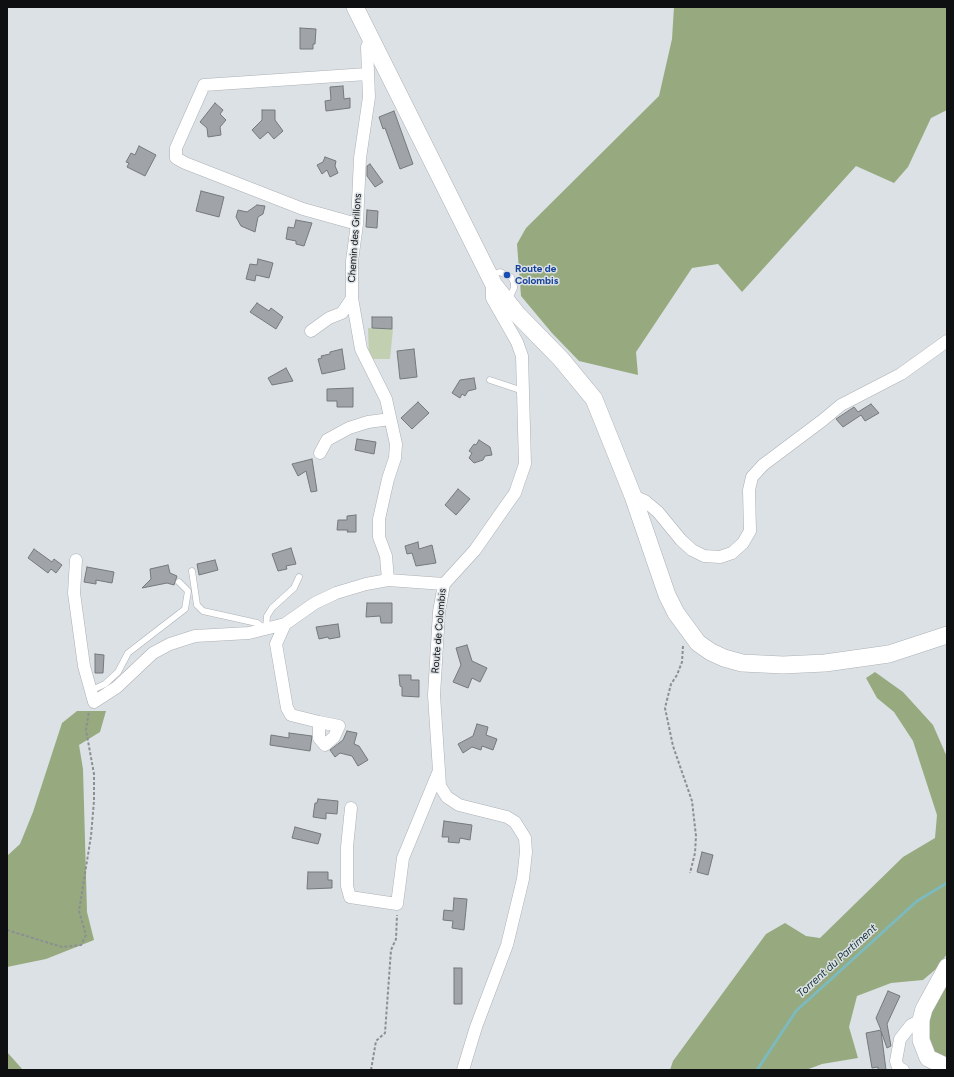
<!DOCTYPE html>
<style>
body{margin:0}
#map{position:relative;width:954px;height:1077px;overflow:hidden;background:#dce1e5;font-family:Figtree,sans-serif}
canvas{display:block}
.frame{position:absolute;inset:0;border:8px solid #0e0f11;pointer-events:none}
</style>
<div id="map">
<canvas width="954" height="1077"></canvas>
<div class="frame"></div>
</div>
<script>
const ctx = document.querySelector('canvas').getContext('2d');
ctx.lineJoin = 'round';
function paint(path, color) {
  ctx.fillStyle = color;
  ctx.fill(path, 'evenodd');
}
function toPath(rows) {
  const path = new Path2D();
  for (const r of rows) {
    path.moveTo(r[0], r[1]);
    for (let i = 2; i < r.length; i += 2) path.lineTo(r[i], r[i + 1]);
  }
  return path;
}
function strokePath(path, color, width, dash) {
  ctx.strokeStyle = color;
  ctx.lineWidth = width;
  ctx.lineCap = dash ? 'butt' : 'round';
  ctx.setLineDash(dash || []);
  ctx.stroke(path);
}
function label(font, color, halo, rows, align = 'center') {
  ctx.font = font + ' Figtree,sans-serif';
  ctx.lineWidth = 3;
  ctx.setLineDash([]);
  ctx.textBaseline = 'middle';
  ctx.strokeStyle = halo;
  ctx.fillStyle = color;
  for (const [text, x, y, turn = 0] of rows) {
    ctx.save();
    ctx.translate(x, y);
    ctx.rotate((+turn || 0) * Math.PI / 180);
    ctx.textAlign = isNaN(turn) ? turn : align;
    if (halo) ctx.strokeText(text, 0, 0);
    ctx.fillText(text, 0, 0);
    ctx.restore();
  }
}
paint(toPath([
 [368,328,393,329,390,359,369,359]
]), '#c2d0b1');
paint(toPath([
 [674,7,947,7,947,110,931,118,908,167,894,183,856,166,742,292,718,264,692,268,636,352,638,375,579,361,552,333,521,296,517,244,526,228,659,96,672,39],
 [875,672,903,692,933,725,947,757,947,954,936,969,923,980,891,983,857,996,849,1027,858,1058,822,1064,806,1070,670,1070,673,1061,766,934,785,923,806,936,820,938,903,857,935,838,937,815,913,741,894,712,877,698,866,678],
 [77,711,106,711,100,732,79,745,83,769,87,912,94,940,46,959,7,967,7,856,20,844,33,812,62,723],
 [947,978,947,1060,938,1058,930,1049,928,1021,939,993],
 [7,1052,23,1070,7,1070]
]), '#97a97e');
strokePath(toPath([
 [757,1070,796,1011,917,901,947,883]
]), '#7cbabe', 3);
const building = toPath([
 [300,28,316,29,315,44,313,44,313,49,300,49,300,28],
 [343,86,344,99,350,98,350,108,326,111,325,101,331,100,330,87,343,86],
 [215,103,223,110,220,114,226,120,220,127,221,135,208,137,207,128,200,122,215,103],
 [262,110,275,110,275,120,283,131,274,139,268,132,260,139,252,130,262,120,262,110],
 [394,111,413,164,400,169,385,128,383,129,379,117,394,111],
 [139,146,156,155,145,176,127,167,129,163,126,162,131,153,135,155,139,146],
 [325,157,336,161,335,166,338,173,330,177,327,170,322,174,317,165,323,162,325,157],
 [370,164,383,182,375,187,367,176,367,166,370,164],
 [201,191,224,197,219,217,196,211,201,191],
 [257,205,265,206,263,214,258,217,255,232,241,226,236,217,238,210,247,212,257,205],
 [367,210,378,211,377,228,366,227,367,210],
 [296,220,312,223,304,246,296,244,296,241,286,239,288,227,294,228,296,220],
 [258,259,273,263,269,278,256,275,255,281,246,279,250,264,257,265,258,259],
 [257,303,269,311,271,308,283,317,276,329,250,312,257,303],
 [372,317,392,317,392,329,372,328,372,317],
 [342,349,345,369,322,374,318,359,322,358,321,356,330,354,330,352,342,349],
 [414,349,417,377,400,379,397,351,414,349],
 [286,368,293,381,272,385,268,378,286,368],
 [474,378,476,389,468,391,465,396,462,394,460,398,452,393,460,380,474,378],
 [353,388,353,407,337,407,337,401,327,401,327,389,353,388],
 [418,402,429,413,412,429,401,418,418,402],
 [871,404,879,413,865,421,861,415,843,427,836,419,854,407,858,412,871,404],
 [357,439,376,442,374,454,355,450,357,439],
 [479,440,490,447,492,455,485,456,483,460,474,463,469,458,472,453,469,451,474,444,476,445,479,440],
 [312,459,317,491,311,492,306,471,298,476,292,464,312,459],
 [458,489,470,499,456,515,445,505,458,489],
 [356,515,356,532,347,532,348,530,337,530,338,520,347,520,347,516,356,515],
 [418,542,419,549,432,545,436,563,416,566,412,553,407,554,405,546,418,542],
 [291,548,296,564,286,566,287,569,278,571,272,554,291,548],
 [34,549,52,562,54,559,62,565,56,573,51,569,48,573,28,558,34,549],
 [215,560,218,570,199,575,197,564,215,560],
 [168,565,170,573,177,576,174,585,167,583,142,588,151,579,150,569,168,565],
 [87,567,114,572,112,583,96,580,96,584,84,582,87,567],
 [367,603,392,603,392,623,381,623,380,616,366,617,367,603],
 [338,624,340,637,329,639,328,637,319,639,316,627,338,624],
 [467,645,472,661,487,668,480,682,472,678,468,688,453,682,461,665,456,648,467,645],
 [95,654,104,655,103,673,95,673,95,654],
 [399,675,411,675,411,680,419,680,419,697,402,696,402,687,400,686,399,675],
 [477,724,488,727,486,735,497,739,493,750,482,746,481,750,472,747,463,753,458,744,473,736,477,724],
 [347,731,357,733,354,744,359,746,368,760,358,766,352,756,340,753,335,757,330,750,343,740,347,731],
 [289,733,312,736,310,751,270,745,271,735,289,738,289,733],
 [318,799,338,801,337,814,326,813,326,819,313,817,315,803,317,803,318,799],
 [444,821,472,825,470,840,460,838,459,843,448,842,449,837,442,837,444,821],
 [295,827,321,834,318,844,292,838,295,827],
 [702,852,713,855,708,875,697,872,702,852],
 [308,872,328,872,328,880,332,880,332,888,307,889,308,872],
 [454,898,467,899,464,930,452,928,453,921,443,920,444,910,453,911,454,898],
 [454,968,462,968,462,1004,454,1004,454,968],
 [888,991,900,996,887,1024,891,1046,887,1048,881,1031,886,1070,878,1070,878,1067,872,1068,866,1033,881,1030,876,1018,888,991]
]);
paint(building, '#a0a4a8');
strokePath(building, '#74797c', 1);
const lane = toPath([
 [490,275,500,272,511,277,514,283,514,288,508,301],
 [490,380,523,391],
 [192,571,197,605,203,611,257,623,265,629],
 [266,629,267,616,272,608,294,588,299,577],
 [90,691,105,684,118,672,128,653,185,609,188,591,179,582]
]);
const street = toPath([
 [371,38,367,47,369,97,360,158,357,224,352,261,352,298,361,349,386,399,396,444,395,458,388,479,379,519,379,537,386,556,388,580],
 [357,224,303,209,185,163,176,158,176,148,204,85,367,74],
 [311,331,329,318,342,313,352,298],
 [320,453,327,440,349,428,368,422,390,419],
 [633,496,645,501,658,512,681,540,692,550,704,556,720,557,732,553,743,543,750,531,749,490,752,477,763,465,823,420,841,405,901,374,947,341],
 [76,560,74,593,84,666,94,702,117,687,153,653,170,644,195,636,249,633,285,624,315,603,336,593,366,584,388,580,444,584],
 [285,624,276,644,287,708,291,715,319,722,319,738,325,745,334,737,339,726,319,722],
 [351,808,347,847,347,886,350,897,397,904,403,858,438,773],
 [463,1070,476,1027,507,945,523,879,526,852,525,838,515,822,507,817,459,805,447,797,440,786,434,695,439,612,444,584,475,550,505,507,515,493,525,464,522,356,517,342,492,298,492,289,494,285],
 [903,1070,898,1067,896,1061,900,1039,911,1025,921,1020]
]);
const secondary = toPath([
 [355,7,494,285,518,315,561,359,594,399,633,496,667,595,676,613,698,643,711,652,724,658,742,663,783,665,825,663,889,654,947,635],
 [947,967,924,1009,921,1020,921,1040,928,1058,947,1067]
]);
strokePath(lane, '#acb0b4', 7);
strokePath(street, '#acb0b4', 13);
strokePath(secondary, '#acb0b4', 18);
strokePath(toPath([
 [683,646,682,662,677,675,671,684,665,708,673,746,692,801,696,836,695,853,690,873],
 [7,930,62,947,81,945,86,935,79,911,91,836,94,801,94,774,86,730,89,711],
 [371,1070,376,1041,385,1033,391,950,396,939,397,915]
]), '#8c8f92', 2, [3, 2]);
strokePath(lane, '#fff', 6);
strokePath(street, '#fff', 12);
strokePath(secondary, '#fff', 17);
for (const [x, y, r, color] of [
 [507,275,4,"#1a4fb4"]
]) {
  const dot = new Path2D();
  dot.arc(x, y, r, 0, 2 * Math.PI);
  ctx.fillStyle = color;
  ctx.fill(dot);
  strokePath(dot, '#dce1e5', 1.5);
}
label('10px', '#0e0f11', '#dce1e5', [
 ["Chemin des Grillons",355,238,-86],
 ["Route de Colombis",439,631,-85]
]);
label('bold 10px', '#164399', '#dce1e5', [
 ["Route de",515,269],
 ["Colombis",515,281]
], 'left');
label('italic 11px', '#113133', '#dce1e5', [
 ["Torrent du Partiment",837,961,-42]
]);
</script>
